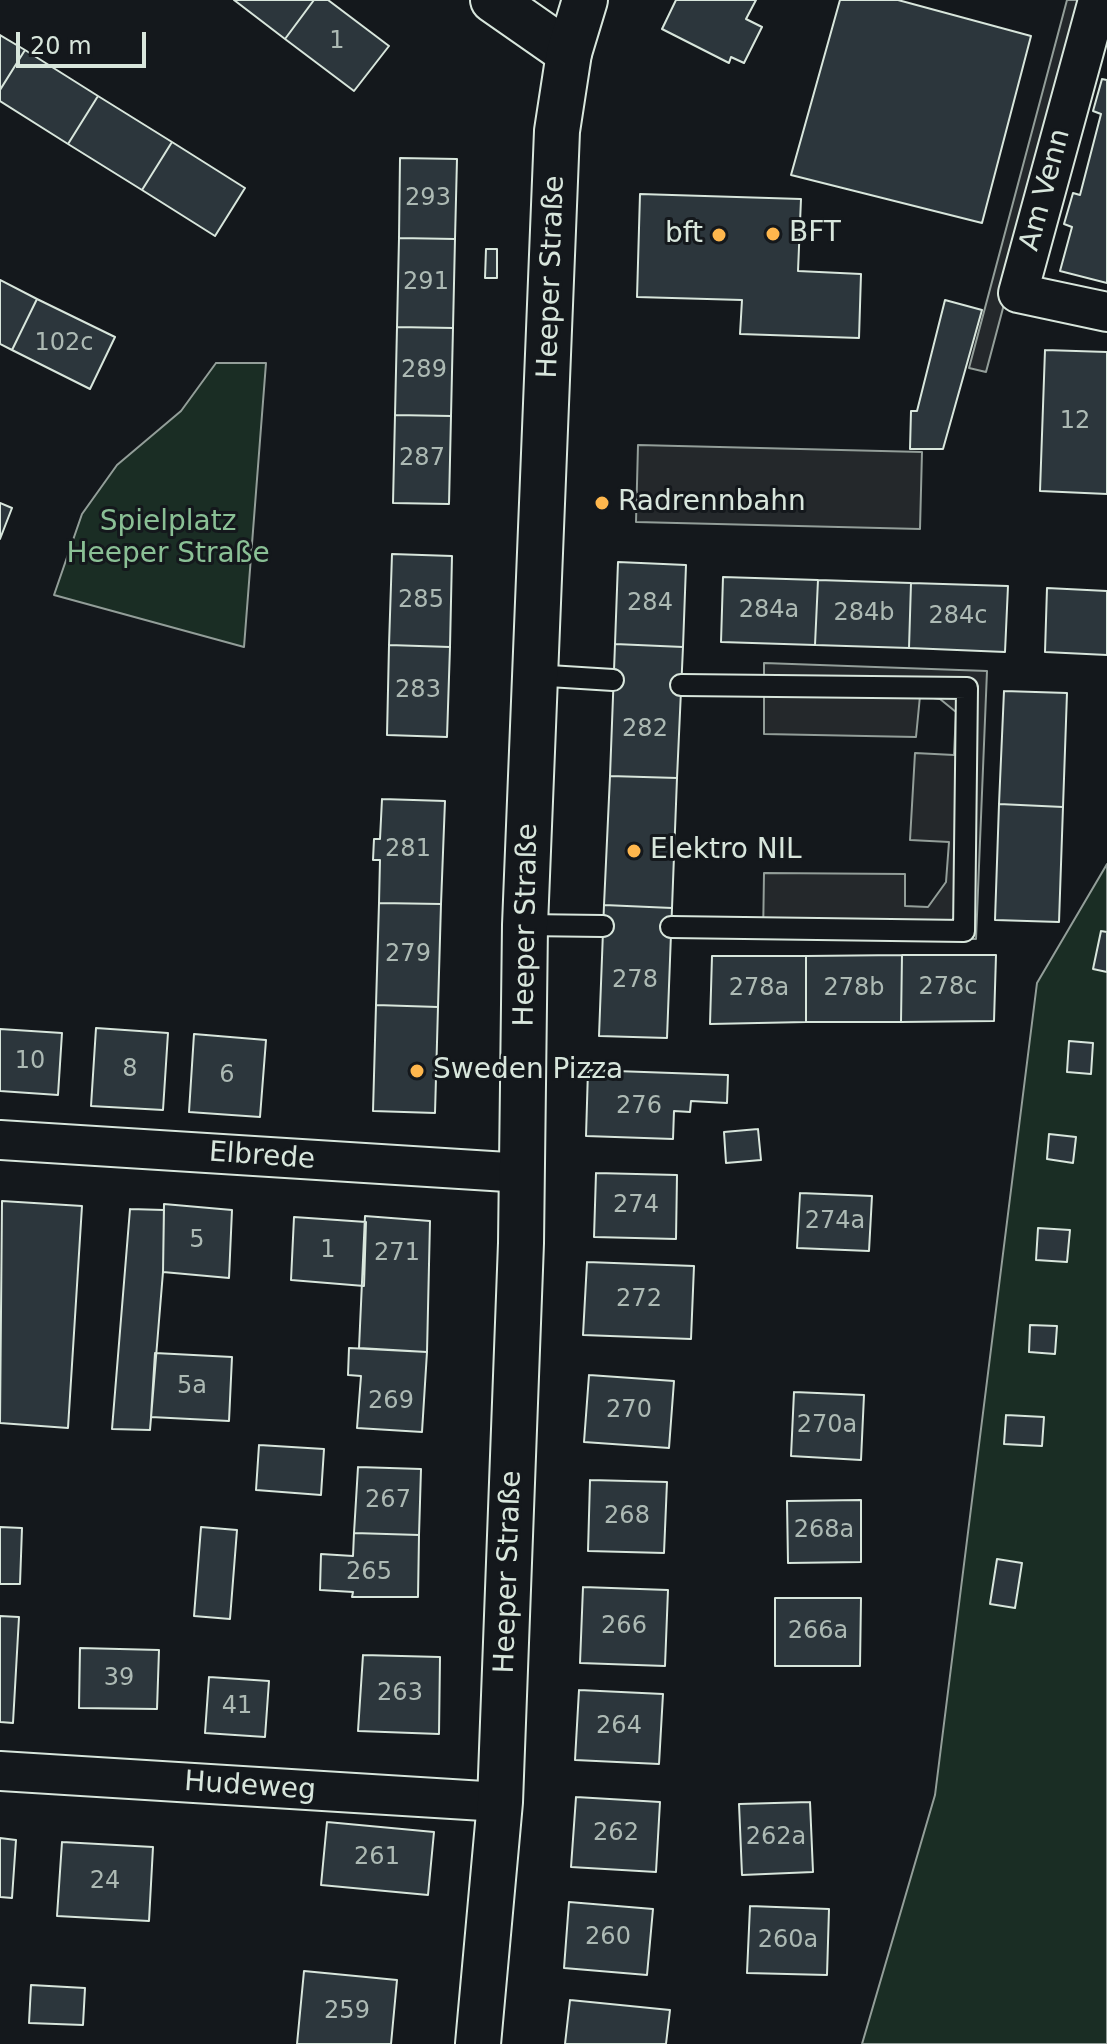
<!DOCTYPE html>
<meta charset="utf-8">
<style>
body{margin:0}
#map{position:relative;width:1107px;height:2044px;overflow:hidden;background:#14181c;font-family:"DejaVu Sans",sans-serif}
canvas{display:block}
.scale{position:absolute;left:16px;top:32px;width:130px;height:36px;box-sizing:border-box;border:4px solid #d8e6dc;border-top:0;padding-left:10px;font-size:24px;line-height:28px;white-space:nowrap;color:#d8e6dc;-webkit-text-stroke:6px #14181c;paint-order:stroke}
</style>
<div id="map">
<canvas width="1107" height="2044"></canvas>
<div class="scale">20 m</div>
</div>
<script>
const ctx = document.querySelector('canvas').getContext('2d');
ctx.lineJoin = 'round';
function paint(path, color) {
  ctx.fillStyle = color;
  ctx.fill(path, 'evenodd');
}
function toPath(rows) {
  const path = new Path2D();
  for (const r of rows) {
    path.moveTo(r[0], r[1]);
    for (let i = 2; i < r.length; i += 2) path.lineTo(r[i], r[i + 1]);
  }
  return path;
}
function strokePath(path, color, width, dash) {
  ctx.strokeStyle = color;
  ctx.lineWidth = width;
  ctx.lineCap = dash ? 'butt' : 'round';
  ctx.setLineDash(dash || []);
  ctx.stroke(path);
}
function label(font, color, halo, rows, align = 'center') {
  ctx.font = font + ' "DejaVu Sans",sans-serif';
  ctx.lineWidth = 6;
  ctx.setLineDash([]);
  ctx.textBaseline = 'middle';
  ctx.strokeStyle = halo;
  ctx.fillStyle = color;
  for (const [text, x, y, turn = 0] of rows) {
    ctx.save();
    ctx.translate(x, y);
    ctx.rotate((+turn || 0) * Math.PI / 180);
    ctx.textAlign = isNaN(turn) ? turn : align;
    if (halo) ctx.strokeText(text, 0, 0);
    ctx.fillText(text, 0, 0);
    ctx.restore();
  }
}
const green = toPath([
 [216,363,266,363,244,647,54,595,82,514,117,465,181,411,216,363],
 [1107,864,1107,2044,862,2044,935,1795,1037,983,1107,864]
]);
paint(green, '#1a2d24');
strokePath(green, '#939e99', 2);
const parking = toPath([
 [1067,0,1085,0,986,372,969,368,1067,0],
 [638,445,922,452,920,529,636,522,638,445],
 [764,663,987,671,976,939,763,939,764,873,905,874,905,906,928,907,946,882,949,842,910,840,915,753,954,755,956,712,940,699,920,696,916,737,764,734,764,663]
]);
paint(parking, '#24282b');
strokePath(parking, '#939e99', 2);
const building = toPath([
 [234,0,314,0,285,39,234,0],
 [314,0,328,0,389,46,354,91,285,39,314,0],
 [676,0,756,0,746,19,762,27,744,63,731,57,729,63,662,29,676,0],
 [840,0,898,0,1031,36,982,223,791,175,840,0],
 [0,35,25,50,0,90,0,35],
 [25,50,98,96,68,144,0,101,0,90,25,50],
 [1102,79,1107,80,1107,283,1060,271,1072,227,1064,224,1073,193,1080,195,1101,114,1093,111,1102,79],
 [98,96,172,142,142,190,68,144,98,96],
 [172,142,245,188,215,236,142,190,172,142],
 [400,158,457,159,455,239,399,238,400,158],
 [640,194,801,199,798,271,861,274,859,338,740,334,742,300,637,297,640,194],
 [399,238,455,239,453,328,397,327,399,238],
 [486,249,497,249,497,278,485,278,486,249],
 [0,280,37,299,12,350,0,344,0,280],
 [37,299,115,337,90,389,12,350,37,299],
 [945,300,982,310,943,449,910,449,911,411,917,411,945,300],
 [397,327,453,328,451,416,395,415,397,327],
 [1045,350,1107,352,1107,494,1040,491,1045,350],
 [395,415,451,416,449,504,393,503,395,415],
 [0,503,12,508,0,539,0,503],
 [392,554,452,556,450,647,389,645,392,554],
 [618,562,686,565,683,647,615,644,618,562],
 [723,577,818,580,815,645,721,642,723,577],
 [818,580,911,583,909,648,815,645,818,580],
 [911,583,1008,586,1005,652,909,648,911,583],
 [1047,588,1107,591,1107,655,1045,652,1047,588],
 [615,644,683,647,677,778,610,776,615,644],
 [389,645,450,647,447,737,387,735,389,645],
 [1004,691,1067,693,1063,807,999,804,1004,691],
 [610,776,677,778,672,908,604,905,610,776],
 [382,799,445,801,441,904,379,903,380,860,373,860,374,839,380,839,382,799],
 [999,804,1063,807,1059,922,995,920,999,804],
 [379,903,441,904,438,1007,376,1005,379,903],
 [604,905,672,908,667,1038,599,1036,604,905],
 [1101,931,1107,932,1107,972,1093,969,1101,931],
 [902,955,901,1022,806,1022,806,956,902,955],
 [902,955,996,955,994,1021,901,1022,902,955],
 [712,956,806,956,806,1022,710,1024,712,956],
 [376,1005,438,1007,435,1113,373,1111,376,1005],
 [96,1028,168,1033,163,1110,91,1106,96,1028],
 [0,1029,62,1033,58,1095,0,1091,0,1029],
 [194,1034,266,1040,260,1117,189,1112,194,1034],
 [1069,1041,1093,1043,1091,1074,1067,1072,1069,1041],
 [588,1070,728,1075,727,1103,691,1101,690,1112,674,1111,673,1139,586,1136,588,1070],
 [758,1129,761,1160,726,1163,724,1132,758,1129],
 [1049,1134,1076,1137,1073,1163,1047,1159,1049,1134],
 [596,1173,677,1175,676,1239,594,1237,596,1173],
 [800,1193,872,1196,869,1251,797,1248,800,1193],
 [2,1201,82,1206,68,1428,0,1423,2,1201],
 [164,1204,232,1210,229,1278,163,1272,164,1204],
 [130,1209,164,1210,163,1272,150,1430,112,1429,130,1209],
 [365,1216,430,1221,427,1352,359,1348,365,1216],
 [294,1217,366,1222,364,1286,291,1280,294,1217],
 [1038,1228,1070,1230,1067,1262,1036,1260,1038,1228],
 [587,1262,694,1266,691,1339,583,1335,587,1262],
 [1030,1325,1057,1326,1055,1354,1029,1352,1030,1325],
 [349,1348,427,1352,422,1432,357,1428,361,1376,348,1375,349,1348],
 [155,1353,232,1357,229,1421,151,1417,155,1353],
 [589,1375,674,1381,669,1448,584,1442,589,1375],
 [794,1392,864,1395,861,1460,791,1456,794,1392],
 [1006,1415,1044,1417,1042,1446,1004,1444,1006,1415],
 [259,1445,324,1449,321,1495,256,1490,259,1445],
 [358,1467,421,1469,419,1535,354,1533,358,1467],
 [590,1480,667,1482,664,1553,588,1551,590,1480],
 [861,1500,861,1562,788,1563,787,1501,861,1500],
 [0,1527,22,1528,20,1584,0,1584,0,1527],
 [201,1527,237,1530,230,1619,194,1616,201,1527],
 [354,1533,419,1535,418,1597,352,1597,353,1592,320,1590,321,1554,353,1556,354,1533],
 [997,1559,1022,1563,1015,1608,990,1604,997,1559],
 [583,1587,668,1590,665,1666,580,1663,583,1587],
 [775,1598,861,1598,860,1666,775,1666,775,1598],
 [0,1616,19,1617,13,1723,0,1722,0,1616],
 [80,1648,159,1650,157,1709,79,1708,80,1648],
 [363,1655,440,1657,439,1734,358,1731,363,1655],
 [209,1677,269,1681,265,1737,205,1733,209,1677],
 [579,1690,663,1694,659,1764,575,1760,579,1690],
 [576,1797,660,1802,656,1872,571,1867,576,1797],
 [810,1802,813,1872,742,1875,739,1804,810,1802],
 [327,1822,434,1832,428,1895,321,1885,327,1822],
 [0,1838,16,1840,12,1898,0,1897,0,1838],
 [62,1842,153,1847,149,1921,57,1916,62,1842],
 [569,1902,653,1909,647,1975,564,1968,569,1902],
 [750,1906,829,1909,827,1975,747,1973,750,1906],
 [304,1971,397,1980,391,2044,297,2044,304,1971],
 [31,1985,85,1988,83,2025,29,2023,31,1985],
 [570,2000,670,2010,666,2044,565,2044,570,2000]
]);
paint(building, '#2c363c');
strokePath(building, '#d8e6dc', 2);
const service = toPath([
 [533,675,613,680],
 [525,925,603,926],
 [671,927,964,931,967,688,681,685]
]);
const minor = toPath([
 [1098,0,1018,293,1107,312],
 [0,1140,523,1173],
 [0,1771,500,1802]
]);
const tertiary = toPath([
 [493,0,569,53]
]);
const secondary = toPath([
 [478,2044,500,1802,521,1243,525,925,557,131,569,53,585,0]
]);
strokePath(service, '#d8e6dc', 24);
strokePath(minor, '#d8e6dc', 42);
strokePath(tertiary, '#d8e6dc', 48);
strokePath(secondary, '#d8e6dc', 48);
strokePath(service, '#14181c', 20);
strokePath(minor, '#14181c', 38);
strokePath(tertiary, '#14181c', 44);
strokePath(secondary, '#14181c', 44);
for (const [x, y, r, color] of [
 [773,234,8,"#ffb74d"],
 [719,235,8,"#ffb74d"],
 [602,503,8,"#ffb74d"],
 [634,851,8,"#ffb74d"],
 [417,1071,8,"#ffb74d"]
]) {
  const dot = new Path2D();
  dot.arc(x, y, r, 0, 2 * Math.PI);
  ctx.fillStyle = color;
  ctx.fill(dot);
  strokePath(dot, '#14181c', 3);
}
label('24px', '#adbab4', null, [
 ["1",337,42],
 ["293",428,199],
 ["291",426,283],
 ["102c",64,344],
 ["289",424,371],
 ["12",1075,422],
 ["287",422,459],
 ["285",421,601],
 ["284",650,604],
 ["284a",769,611],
 ["284b",864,614],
 ["284c",958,617],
 ["283",418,691],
 ["282",645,730],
 ["281",408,850],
 ["279",408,955],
 ["278",635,981],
 ["278c",948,988],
 ["278a",759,989],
 ["278b",854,989],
 ["10",30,1062],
 ["8",130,1070],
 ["6",227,1076],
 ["276",639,1107],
 ["274",636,1206],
 ["274a",835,1222],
 ["5",197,1241],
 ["1",328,1251],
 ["271",397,1254],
 ["272",639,1300],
 ["5a",192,1387],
 ["269",391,1402],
 ["270",629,1411],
 ["270a",827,1426],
 ["267",388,1501],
 ["268",627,1517],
 ["268a",824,1531],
 ["265",369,1573],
 ["266",624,1627],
 ["266a",818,1632],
 ["39",119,1679],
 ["263",400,1694],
 ["41",237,1707],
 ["264",619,1727],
 ["262",616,1834],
 ["262a",776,1838],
 ["261",377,1858],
 ["24",105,1882],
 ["260",608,1938],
 ["260a",788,1941],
 ["259",347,2012]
]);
label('28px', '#d8e6dc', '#14181c', [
 ["Am Venn",1046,190,-75],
 ["Heeper Straße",552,277,-88],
 ["Heeper Straße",527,925,-89],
 ["Elbrede",262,1157,4],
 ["Heeper Straße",509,1572,-88],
 ["Hudeweg",250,1787,4]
]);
label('28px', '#d8e6dc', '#14181c', [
 ["BFT",789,234],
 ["bft",703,235,"right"],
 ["Radrennbahn",618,503],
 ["Elektro NIL",650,851],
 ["Sweden Pizza",433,1071]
], 'left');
label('28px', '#8ac095', '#14181c', [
 ["Spielplatz",168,523],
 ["Heeper Straße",168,555]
]);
</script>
